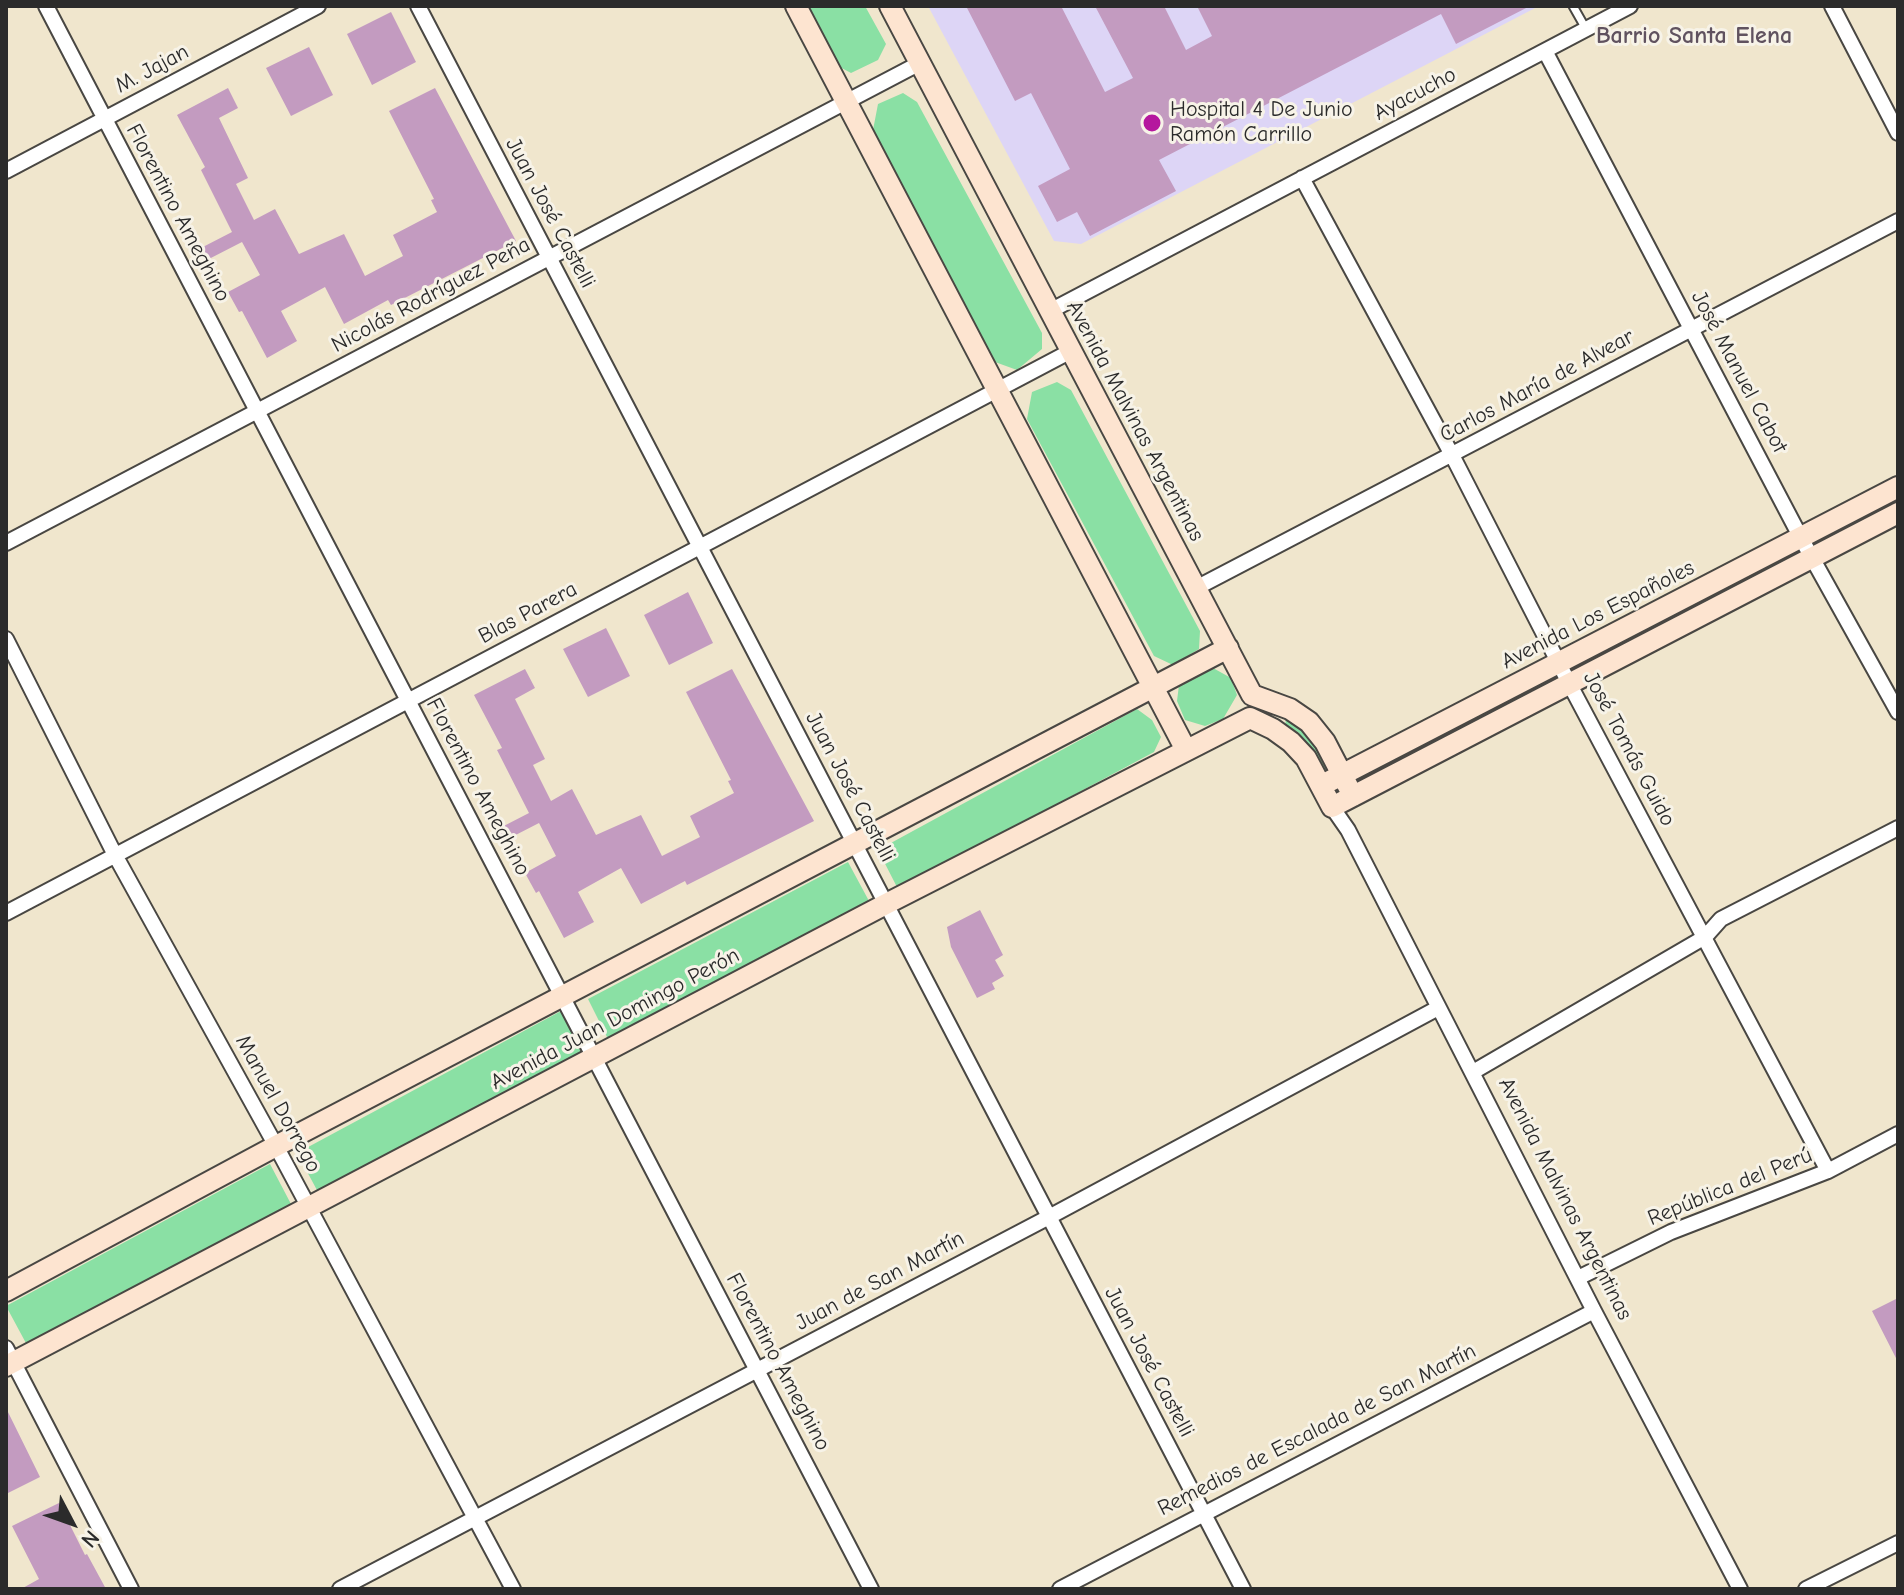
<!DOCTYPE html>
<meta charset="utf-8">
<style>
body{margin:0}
#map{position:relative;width:1904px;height:1595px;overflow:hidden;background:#f0e6cd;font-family:"Comic Neue",sans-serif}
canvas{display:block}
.frame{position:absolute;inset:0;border:8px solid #2b2b2b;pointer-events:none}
.north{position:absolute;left:32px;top:1483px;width:80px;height:80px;-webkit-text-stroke:6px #f7f3e8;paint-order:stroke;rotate:131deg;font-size:22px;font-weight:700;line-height:32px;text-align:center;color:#2b2b2b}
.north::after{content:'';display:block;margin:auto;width:28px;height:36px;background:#2b2b2b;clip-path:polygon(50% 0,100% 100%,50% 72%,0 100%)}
</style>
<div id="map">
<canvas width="1904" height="1595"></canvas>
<div class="frame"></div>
<div class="north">N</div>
</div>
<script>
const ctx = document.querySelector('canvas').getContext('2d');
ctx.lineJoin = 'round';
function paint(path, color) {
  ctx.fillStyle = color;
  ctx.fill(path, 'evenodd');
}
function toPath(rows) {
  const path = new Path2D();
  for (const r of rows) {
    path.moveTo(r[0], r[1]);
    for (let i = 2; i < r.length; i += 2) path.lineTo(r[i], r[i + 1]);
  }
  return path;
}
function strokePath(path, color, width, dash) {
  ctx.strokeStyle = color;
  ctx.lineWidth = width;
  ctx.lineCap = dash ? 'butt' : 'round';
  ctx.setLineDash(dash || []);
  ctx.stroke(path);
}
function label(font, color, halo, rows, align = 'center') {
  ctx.font = font + ' "Comic Neue",sans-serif';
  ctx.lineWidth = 6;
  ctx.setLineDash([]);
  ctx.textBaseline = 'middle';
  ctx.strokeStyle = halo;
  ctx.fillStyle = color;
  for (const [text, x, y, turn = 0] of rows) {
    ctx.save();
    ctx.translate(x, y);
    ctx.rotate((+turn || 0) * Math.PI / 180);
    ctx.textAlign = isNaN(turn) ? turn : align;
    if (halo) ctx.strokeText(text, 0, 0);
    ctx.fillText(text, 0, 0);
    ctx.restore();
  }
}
paint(toPath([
 [928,6,1539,6,1081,244,1054,241]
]), '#ddd5f6');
paint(toPath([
 [805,6,865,6,886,44,878,60,851,73,836,65],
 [903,93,917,102,1042,333,1042,349,1017,370,995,362,873,130,878,104],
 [1057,382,1071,390,1200,631,1199,649,1173,665,1154,656,1027,419,1032,392],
 [1898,497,1898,505,1821,546,1817,540],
 [1791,551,1795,558,1579,673,1575,666],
 [1213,668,1231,678,1237,695,1223,719,1205,726,1185,720,1177,701,1179,685,1200,670],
 [1548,677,1552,683,1373,776,1369,769],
 [1137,709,1152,720,1161,737,1154,752,898,889,878,850],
 [1286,719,1303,725,1330,769,1324,775,1299,733,1285,726],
 [848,862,869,901,608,1039,588,999],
 [561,1011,582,1051,318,1192,297,1153],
 [270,1164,291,1204,27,1345,6,1306]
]), '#8ae0a4');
paint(toPath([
 [966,6,1061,6,1105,92,1133,78,1095,6,1164,6,1186,50,1212,36,1197,6,1530,6,1456,44,1441,14,1159,160,1176,191,1090,236,1077,212,1057,222,1038,186,1070,169,1031,93,1015,101],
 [391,12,416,62,372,85,347,34],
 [309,47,333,95,291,116,266,68],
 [228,88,238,108,219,118,248,178,236,184,254,220,275,209,299,254,344,234,365,276,403,256,393,235,437,212,431,200,434,199,389,111,435,88,516,241,391,305,388,300,344,324,325,287,281,311,297,341,267,358,242,311,239,312,228,292,260,275,242,242,205,261,199,249,232,232,201,170,205,167,177,115],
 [688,592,713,643,669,665,644,615],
 [606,628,630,676,588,697,563,649],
 [525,669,535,688,515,699,545,759,533,765,551,801,572,789,596,835,641,815,662,856,700,837,690,816,734,793,728,781,731,780,686,692,732,669,814,821,687,885,685,881,641,904,621,868,578,892,594,922,564,938,539,891,536,893,525,873,556,856,539,823,502,842,496,830,529,813,497,750,502,748,474,695],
 [980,910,1003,955,995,960,1004,976,992,983,995,989,977,998,951,947,947,927],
 [1898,1298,1898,1362,1872,1311],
 [6,1408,40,1477,6,1494],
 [59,1503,85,1555,87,1554,106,1589,21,1589,39,1579,12,1526]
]), '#c39bc0');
const service = toPath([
 [1573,6,1586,29]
]);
const minor = toPath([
 [46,6,871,1589],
 [418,6,1243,1589],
 [1832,6,1898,133],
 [1545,51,1801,538,1898,712],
 [6,171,318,6],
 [1302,178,1452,455,1570,685,1828,1171],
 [1050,311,1630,6],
 [6,543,920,63],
 [1196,588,1898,221],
 [6,639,115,855,276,1146,513,1589],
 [1332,807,1348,830,1594,1311,1740,1589],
 [6,913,1071,351],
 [1473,1072,1705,937,1721,919,1898,828],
 [1578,1278,1671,1232,1828,1171,1898,1134],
 [6,1348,131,1589],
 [340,1589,1049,1217,1438,1008],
 [1060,1589,1594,1311],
 [1806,1589,1898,1543]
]);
const secondary = toPath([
 [796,6,1186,750],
 [890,6,1252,695,1290,709,1309,722,1325,742,1353,796],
 [1330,781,1898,487],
 [6,1291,276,1146,1228,648],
 [6,1366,886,904,1250,718,1273,729,1291,742,1306,758,1332,807,1898,513]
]);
strokePath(service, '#494743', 11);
strokePath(minor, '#494743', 18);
strokePath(secondary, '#494743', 24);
strokePath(service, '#fff', 7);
strokePath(minor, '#fff', 14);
strokePath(secondary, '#fde4d0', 20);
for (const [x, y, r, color] of [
 [1152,123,10,"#b5179e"]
]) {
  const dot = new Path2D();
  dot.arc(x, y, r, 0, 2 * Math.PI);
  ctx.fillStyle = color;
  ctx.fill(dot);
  strokePath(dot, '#f7f3e8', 3);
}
label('22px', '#2b2b2b', '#f7f3e8', [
 ["M. Jajan",152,69,-28],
 ["Ayacucho",1415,94,-28],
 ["Florentino Ameghino",178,213,62],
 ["Juan José Castelli",550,213,62],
 ["Nicolás Rodríguez Peña",431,295,-28],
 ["José Manuel Cabot",1739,372,62],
 ["Carlos María de Alvear",1537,386,-28],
 ["Avenida Malvinas Argentinas",1135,421,62],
 ["Blas Parera",528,613,-28],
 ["Avenida Los Españoles",1598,615,-27],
 ["José Tomás Guido",1629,749,62],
 ["Florentino Ameghino",478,787,62],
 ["Juan José Castelli",850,787,62],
 ["Avenida Juan Domingo Perón",615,1019,-28],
 ["Manuel Dorrego",278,1104,61],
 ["República del Perú",1730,1187,-22],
 ["Avenida Malvinas Argentinas",1565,1199,63],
 ["Juan de San Martín",880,1281,-28],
 ["Florentino Ameghino",778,1362,62],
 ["Juan José Castelli",1149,1362,62],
 ["Remedios de Escalada de San Martín",1317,1430,-27]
]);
label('22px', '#2b2b2b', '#f7f3e8', [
 ["Hospital 4 De Junio",1170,110],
 ["Ramón Carrillo",1170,135]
], 'left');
label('bold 24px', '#60525f', '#f7f3e8', [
 ["Barrio Santa Elena",1694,36]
]);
</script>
